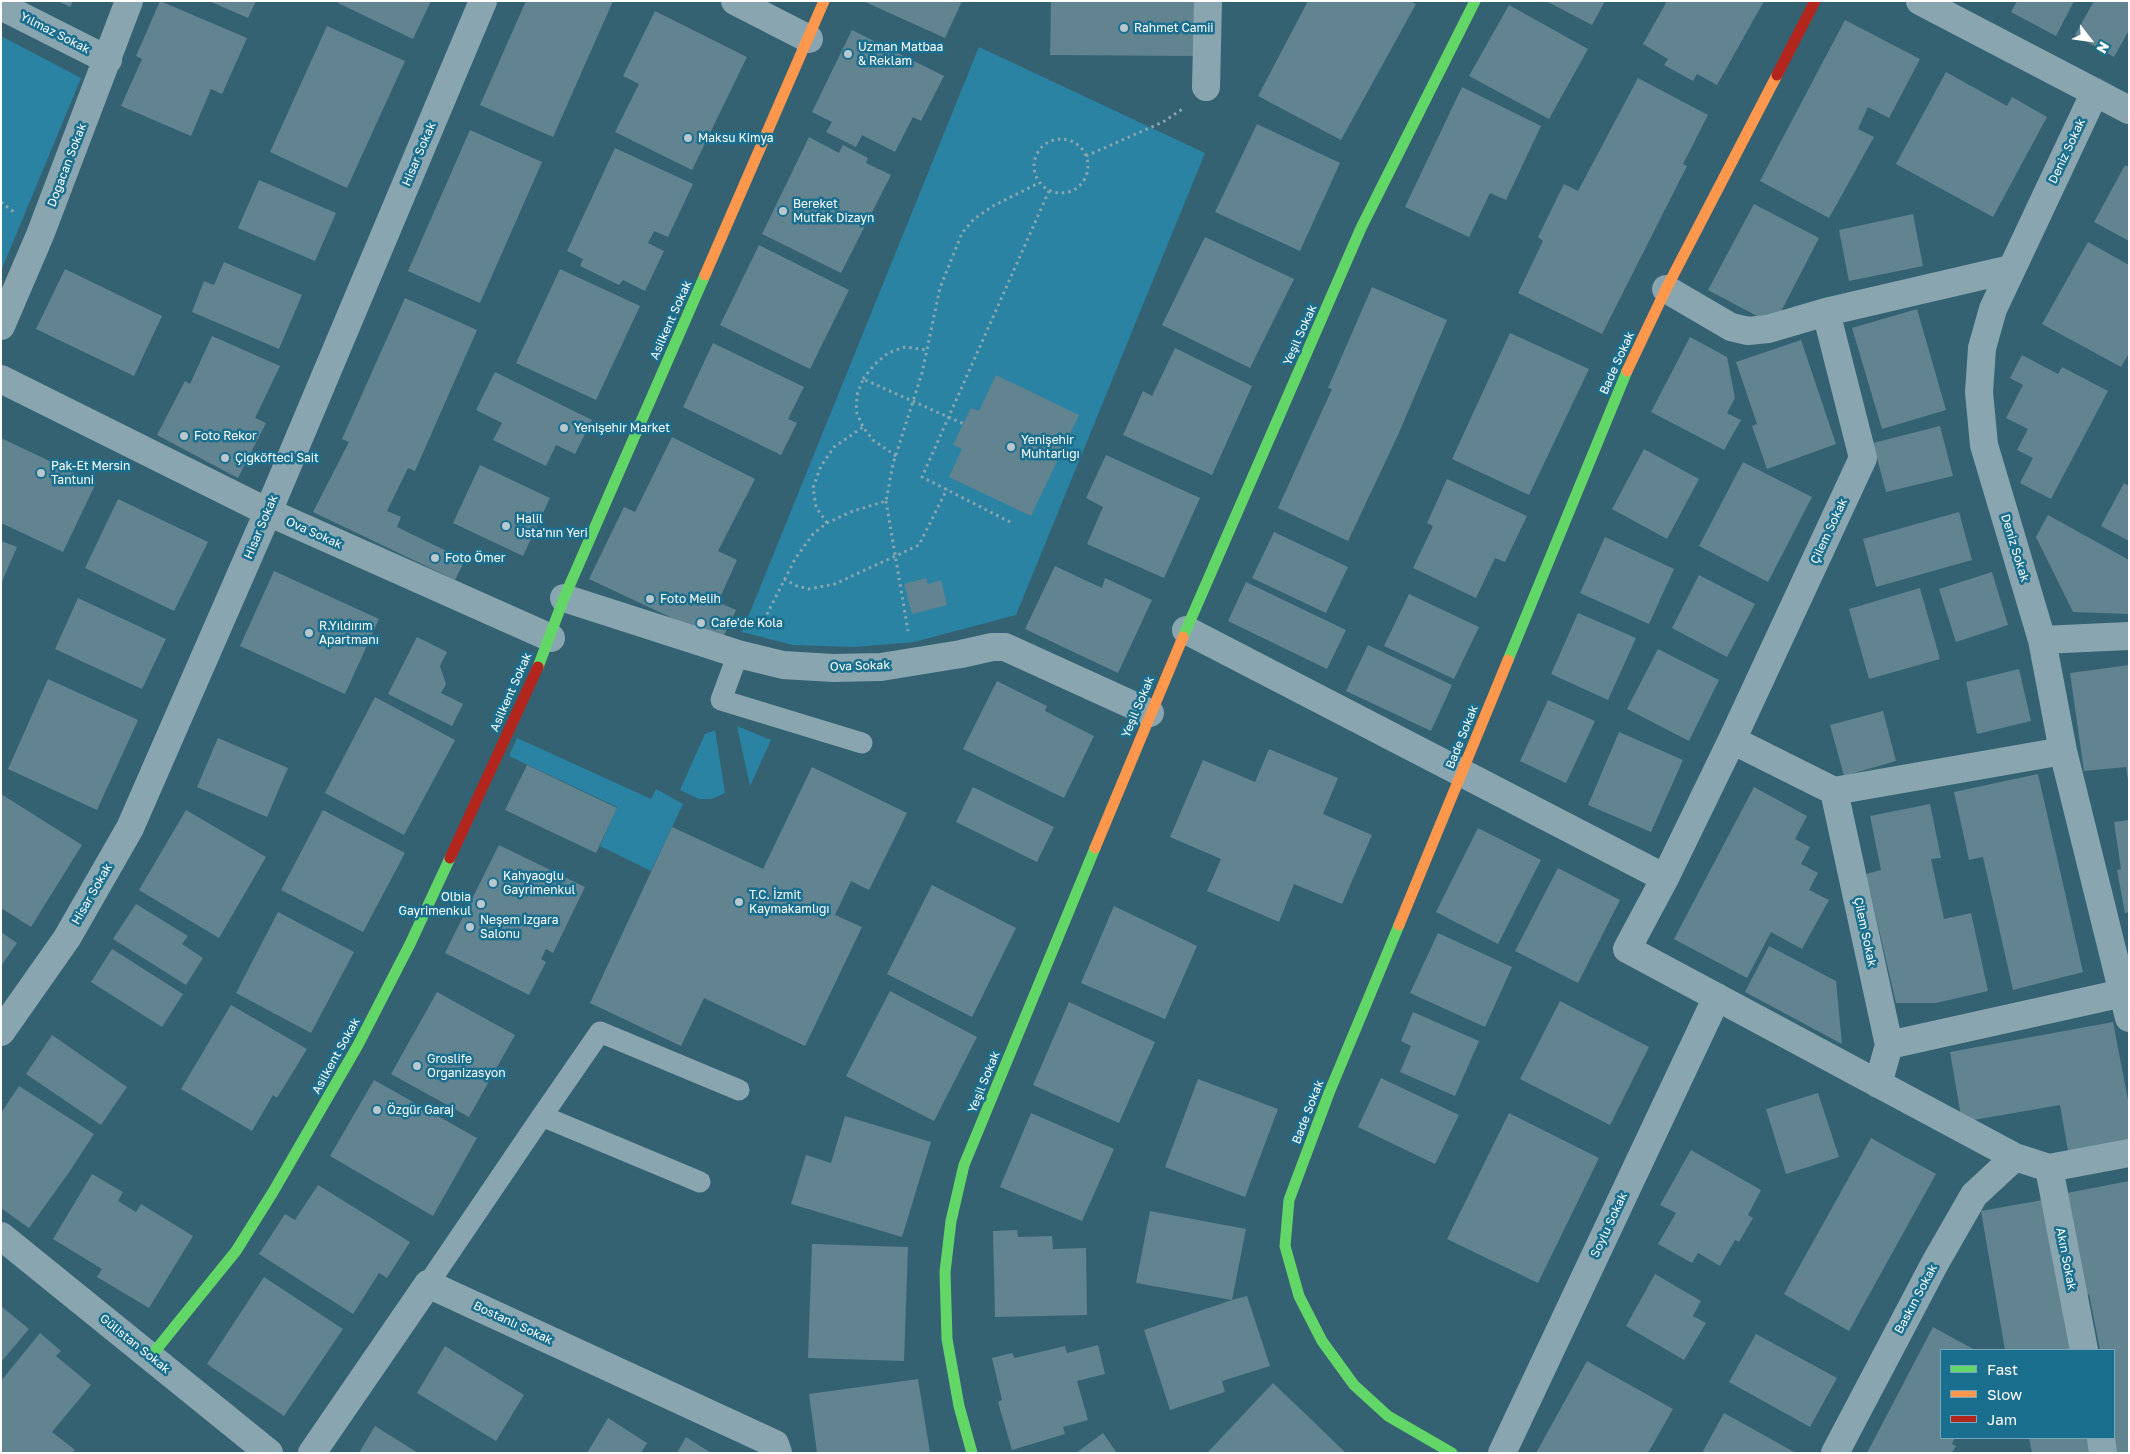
<!DOCTYPE html>
<meta charset="utf-8">
<style>
body{margin:0}
#map{position:relative;width:2130px;height:1454px;overflow:hidden;background:#356273;font-family:"Golos Text",sans-serif}
canvas{display:block}
.frame{position:absolute;inset:0;border:2px solid #fff;pointer-events:none}
.legend{position:absolute;left:1940px;top:1349px;width:175px;height:90px;box-sizing:border-box;background:#1a6e8e;border:1px solid #76a8bb;margin:0;padding:6px 9px;list-style:none;font-size:15px;color:#fff}
.legend li{display:flex;align-items:center;gap:10px;height:25px}
.legend b{width:25px;border:1px solid #76a8bb}
.north{position:absolute;left:2065px;top:15px;width:50px;height:50px;-webkit-text-stroke:4px #1a6e8e;paint-order:stroke;rotate:120deg;font-size:14px;font-weight:700;line-height:20px;text-align:center;color:#fff}
.north::after{content:'';display:block;margin:auto;width:18px;height:22px;background:#fff;clip-path:polygon(50% 0,100% 100%,50% 72%,0 100%)}
</style>
<div id="map">
<canvas width="2130" height="1454"></canvas>
<div class="frame"></div>
<ul class="legend">
<li><b style="height:6px;background:#63d668"></b>Fast</li>
<li><b style="height:6px;background:#ff974d"></b>Slow</li>
<li><b style="height:6px;background:#b3261e"></b>Jam</li>
</ul>
<div class="north">N</div>
</div>
<script>
const ctx = document.querySelector('canvas').getContext('2d');
ctx.lineJoin = 'round';
function paint(path, color) {
  ctx.fillStyle = color;
  ctx.fill(path, 'evenodd');
}
function toPath(rows) {
  const path = new Path2D();
  for (const r of rows) {
    if (r.length === 3) {
      path.moveTo(r[0] + r[2], r[1]);
      path.arc(r[0], r[1], r[2], 0, 2 * Math.PI);
      continue;
    }
    path.moveTo(r[0], r[1]);
    for (let i = 2; i < r.length; i += 2) path.lineTo(r[i], r[i + 1]);
  }
  return path;
}
function strokePath(path, color, width, dash) {
  ctx.strokeStyle = color;
  ctx.lineWidth = width;
  ctx.lineCap = dash ? 'butt' : 'round';
  ctx.setLineDash(dash || []);
  ctx.stroke(path);
}
function label(font, color, halo, rows, align = 'center') {
  ctx.font = font + ' "Golos Text",sans-serif';
  ctx.lineWidth = 5;
  ctx.setLineDash([]);
  ctx.textBaseline = 'middle';
  ctx.strokeStyle = halo;
  ctx.fillStyle = color;
  for (const [text, x, y, turn = 0] of rows) {
    ctx.save();
    ctx.translate(x, y);
    ctx.rotate((+turn || 0) * Math.PI / 180);
    ctx.textAlign = isNaN(turn) ? turn : align;
    if (halo) ctx.strokeText(text, 0, 0);
    ctx.fillText(text, 0, 0);
    ctx.restore();
  }
}
paint(toPath([
 [1,36,81,78,1,271],
 [979,47,1205,153,1016,615,914,642,854,647,793,645,742,632],
 [737,726,771,740,750,786],
 [715,730,725,793,712,799,699,799,680,790,705,734],
 [517,738,651,799,656,789,683,804,651,871,600,846,617,807,509,756]
]), '#2b83a3');
paint(toPath([
 [58,1,73,1,70,7],
 [160,1,247,38,222,94,211,89,191,136,121,106,142,59,136,56],
 [209,1,256,1,248,18],
 [339,1,431,1,413,39,338,3],
 [526,1,613,1,553,137,480,105],
 [863,1,962,1,945,38],
 [1051,1,1197,1,1197,56,1050,55],
 [1308,1,1410,1,1416,4,1341,140,1258,96],
 [1546,1,1605,1,1592,25],
 [1667,1,1764,1,1717,85,1697,74,1693,81,1664,65,1668,59,1643,44],
 [2017,1,2074,1,2056,36,2011,12],
 [2094,1,2129,1,2129,30,2114,57,2075,35],
 [1509,5,1588,49,1549,119,1469,76],
 [655,11,747,57,692,170,615,132,639,84,623,76],
 [1845,20,1920,59,1889,118,1868,107,1858,129,1874,137,1829,218,1760,181],
 [327,26,405,61,347,188,270,152],
 [852,30,944,76,921,121,913,117,895,152,862,135,856,147,826,132,832,122,812,112],
 [1946,72,2007,106,2012,97,2047,117,1993,217,1896,164],
 [1638,78,1708,115,1683,164,1687,166,1602,334,1518,293,1543,241,1538,237,1564,184,1578,191],
 [1462,87,1541,126,1506,200,1490,193,1469,237,1405,207],
 [1257,124,1340,163,1300,251,1215,212],
 [470,130,542,162,480,303,408,271],
 [809,137,839,153,843,145,868,158,866,163,891,175,841,273,762,234],
 [615,148,693,184,668,237,654,231,648,243,664,251,645,291,623,280,619,285,580,266,583,259,567,251],
 [2125,165,2129,167,2129,241,2094,222],
 [259,180,336,213,315,261,238,228],
 [1754,204,1819,238,1774,325,1708,290],
 [1913,214,1923,266,1849,281,1839,230],
 [1205,237,1294,279,1250,368,1162,325],
 [2088,242,2129,265,2129,353,2121,367,2042,324],
 [759,245,849,290,810,369,720,325],
 [224,262,302,295,279,349,192,312,204,281,214,285],
 [65,269,162,316,134,376,36,329],
 [560,269,640,306,596,400,516,363],
 [1372,287,1447,320,1398,435,1348,541,1278,508,1332,389,1328,388],
 [405,298,477,330,415,471,408,468,387,511,401,517,397,527,465,560,455,580,313,512,349,442,342,439],
 [1917,309,1946,410,1882,429,1852,328],
 [1510,333,1589,369,1529,495,1452,459],
 [212,336,280,366,255,418,266,423,238,478,157,435,185,381,190,384],
 [1690,337,1727,357,1735,398,1727,413,1741,420,1724,450,1651,412],
 [1801,340,1836,444,1767,469,1752,426,1757,424,1736,362],
 [713,343,804,387,788,419,797,423,781,455,683,407],
 [1175,348,1252,386,1212,475,1123,435,1143,391,1152,396],
 [2022,355,2058,374,2062,367,2108,391,2051,499,2020,483,2033,458,2017,450,2028,429,2006,418,2023,385,2010,378],
 [495,372,592,420,575,454,556,445,546,466,493,440,502,423,476,410],
 [996,375,1079,415,1031,516,949,477,962,449,953,445,971,408,979,411],
 [1940,426,1953,476,1886,492,1873,443],
 [672,437,755,479,718,551,737,560,718,602,736,610,721,641,589,579,624,507,635,512],
 [1,438,96,483,63,552,1,523],
 [1644,449,1699,479,1667,539,1612,509],
 [1106,455,1200,498,1164,578,1087,544,1103,507,1086,498],
 [1743,462,1812,497,1768,582,1699,546],
 [480,465,550,498,523,556,453,523],
 [1447,479,1527,516,1505,562,1495,558,1476,598,1413,568,1433,526,1427,523],
 [2124,483,2129,486,2129,541,2101,526],
 [118,499,208,542,174,611,85,568],
 [1959,512,1972,560,1876,587,1863,539],
 [2048,515,2129,560,2129,614,2073,612,2036,537],
 [1274,532,1348,567,1326,613,1252,578],
 [1605,537,1674,569,1649,624,1580,593],
 [1,541,17,547,1,584],
 [1055,566,1102,588,1105,578,1152,600,1118,673,1025,629],
 [274,571,379,619,345,694,240,646],
 [1992,572,2008,625,1956,642,1939,589],
 [1699,575,1755,604,1727,657,1672,628],
 [926,578,928,584,941,580,947,605,912,614,904,584],
 [1246,582,1346,630,1327,669,1228,621],
 [1920,588,1940,659,1869,679,1849,609],
 [1409,594,1479,627,1454,679,1384,646],
 [78,598,166,639,142,689,55,649],
 [1578,613,1636,638,1608,700,1551,674],
 [417,637,447,652,440,666,446,684,441,693,463,704,452,726,388,694],
 [1368,645,1452,685,1431,731,1346,691],
 [1658,649,1719,680,1689,741,1627,709],
 [2129,665,2129,780,2128,780,2126,767,2084,771,2070,673],
 [2019,669,2031,721,1977,734,1966,682],
 [48,679,138,720,97,810,8,769],
 [997,681,1047,706,1045,711,1094,736,1064,798,963,749],
 [375,697,455,740,404,835,325,793],
 [1548,700,1595,721,1566,783,1520,761],
 [1883,711,1896,761,1844,776,1830,725],
 [1619,732,1683,760,1651,832,1588,805],
 [218,738,288,768,267,817,197,787],
 [1269,749,1338,778,1323,814,1372,835,1342,904,1294,884,1279,922,1207,891,1221,859,1170,837,1203,760,1255,782],
 [527,765,617,808,596,853,505,810],
 [812,767,907,813,869,890,851,881,835,915,862,927,805,1046,704,998,681,1046,590,1003,672,827,763,869],
 [2038,774,2083,972,2013,990,1983,857,1969,860,1954,792],
 [973,787,1054,827,1037,862,956,822],
 [1754,787,1807,816,1795,839,1810,847,1801,864,1818,873,1809,890,1829,900,1802,949,1771,932,1747,978,1674,939],
 [1,794,82,845,31,927,1,908],
 [1930,804,1941,858,1931,859,1944,919,1971,913,1988,991,1936,1003,1896,1003,1866,874,1881,870,1870,816],
 [186,810,266,857,219,938,139,890],
 [323,810,405,853,363,932,281,890],
 [2129,820,2129,912,2125,913,2117,870,2121,869,2114,822],
 [1478,828,1541,860,1498,944,1436,912],
 [499,845,585,887,553,953,546,949,541,959,546,962,529,995,445,953],
 [1558,868,1620,900,1578,983,1515,951],
 [932,885,1016,928,972,1017,887,974],
 [136,904,188,936,182,944,203,958,186,985,113,939],
 [1114,906,1197,946,1165,1019,1081,983],
 [278,912,354,952,311,1033,236,993],
 [1,932,17,943,1,966],
 [1438,933,1512,967,1485,1027,1410,993],
 [1769,946,1836,981,1842,1044,1745,992],
 [112,949,183,994,162,1027,91,982],
 [890,991,977,1037,934,1121,846,1076],
 [437,992,515,1035,469,1117,391,1074],
 [1560,1001,1649,1047,1610,1125,1520,1079],
 [1069,1002,1155,1042,1119,1123,1033,1085],
 [231,1005,307,1049,277,1098,273,1095,252,1131,181,1089],
 [1413,1012,1479,1041,1455,1096,1400,1072,1411,1046,1401,1041],
 [2113,1022,2129,1105,2129,1140,2068,1151,2060,1105,1962,1122,1950,1052],
 [52,1035,127,1087,101,1125,26,1074],
 [1381,1078,1459,1115,1435,1164,1358,1127],
 [1198,1079,1278,1109,1245,1197,1165,1167],
 [374,1080,477,1138,433,1216,330,1156],
 [19,1086,94,1134,70,1171,29,1228,1,1208,1,1113],
 [1818,1093,1839,1157,1786,1174,1766,1109],
 [1031,1113,1114,1149,1082,1221,1000,1187],
 [1509,1113,1599,1158,1538,1283,1447,1239],
 [845,1116,931,1142,902,1237,791,1204,806,1155,831,1163],
 [1871,1138,1936,1174,1849,1331,1784,1294],
 [1691,1150,1761,1190,1748,1215,1753,1218,1739,1242,1735,1240,1720,1266,1698,1253,1692,1263,1658,1244,1676,1213,1660,1205],
 [92,1174,123,1192,118,1201,136,1212,141,1204,193,1236,149,1308,97,1277,102,1269,53,1239],
 [2129,1181,2129,1453,2114,1453,2114,1350,2100,1350,2089,1294,2086,1295,2067,1193],
 [318,1185,410,1242,387,1278,379,1273,353,1314,259,1254,285,1214,295,1220],
 [2048,1199,2077,1350,2005,1350,1981,1211],
 [1150,1211,1246,1229,1232,1300,1247,1296,1270,1366,1222,1381,1225,1392,1170,1410,1144,1330,1232,1300,1136,1283],
 [1017,1230,1018,1237,1052,1236,1053,1249,1086,1248,1087,1315,995,1317,993,1231],
 [812,1244,908,1247,904,1361,808,1358],
 [1655,1274,1701,1301,1693,1316,1706,1323,1684,1360,1626,1326],
 [264,1277,343,1329,284,1416,207,1364],
 [1,1306,29,1329,1,1362],
 [1933,1327,1975,1350,1941,1350,1941,1438,1955,1438,1952,1444,1956,1446,1952,1453,1867,1453],
 [40,1333,61,1351,56,1356,91,1385,52,1432,75,1450,72,1453,1,1453,1,1381],
 [1756,1334,1837,1378,1810,1427,1729,1382],
 [1098,1345,1105,1374,1077,1381,1088,1420,1063,1427,1065,1434,1012,1450,998,1402,1002,1400,992,1358,1012,1353,1015,1358,1065,1346,1067,1353],
 [445,1346,524,1395,496,1441,417,1393],
 [1587,1361,1673,1409,1648,1453,1536,1453],
 [918,1379,930,1453,817,1453,809,1394],
 [1273,1383,1319,1427,1346,1453,1207,1453],
 [1724,1413,1796,1453,1702,1453],
 [608,1418,647,1443,641,1453,587,1453],
 [375,1426,418,1453,359,1453],
 [1103,1433,1117,1453,1076,1453],
 [686,1437,711,1453,677,1453],
 [2029,1438,2094,1438,2097,1453,2032,1453]
]), '#628390');
strokePath(toPath([
 [1061,166,27],
 [1086,156,1163,122,1184,108],
 [1,202,15,213],
 [863,379,875,364,888,353,905,347,927,350],
 [896,456,873,440,863,427,856,411,857,395,863,379,964,424],
 [886,501,908,631],
 [1010,522,922,477,1049,191],
 [827,523,816,507,813,488,821,466,834,447,863,427],
 [784,579,797,586,809,589,835,584,919,545,947,489],
 [761,626,795,559,813,534,827,523,853,511,886,501,893,464,922,373,940,288,962,233,974,219,993,206,1039,183]
]), '#89a6b0', 3, [2.5, 4]);
strokePath(toPath([
 [738,654,721,700,862,743],
 [542,1116,600,1032,739,1090],
 [428,1284,542,1116,700,1182]
]), '#89a6b0', 21);
strokePath(toPath([
 [735,1,809,39],
 [1920,1,2129,110],
 [1,6,108,60],
 [1206,87,1208,1],
 [2095,92,1993,309,1982,348,1979,392,1984,445,2042,640,2063,751,2129,1018],
 [1666,289,1731,327,1748,331,1768,329,1826,312,2011,269],
 [1826,312,1863,458,1732,740,1665,878,1627,949,2015,1157,2049,1168,2129,1153],
 [1,326,40,235,129,1],
 [1,379,268,512,551,638],
 [564,598,738,654,783,665,833,668,881,667,961,654,992,647,1005,647,1150,713],
 [1186,630,1665,878],
 [2042,640,2129,636],
 [1732,740,1834,791,2063,751],
 [1834,791,1889,1045,1878,1084],
 [1,1032,67,938,130,828,268,512,483,1],
 [1889,1045,2123,993],
 [2049,1168,2084,1350],
 [1,1236,269,1453],
 [2101,1438,2103,1453],
 [312,1453,428,1284,775,1444,778,1453],
 [1502,1453,1717,997],
 [1835,1453,1935,1263,1974,1195,2015,1157]
]), '#89a6b0', 28);
strokePath(toPath([
 [1183,637,1361,228,1475,1],
 [1508,660,1627,371],
 [538,667,564,598,705,275],
 [1399,925,1329,1093,1289,1200,1285,1246,1299,1296,1322,1341,1354,1385,1388,1416,1452,1453],
 [151,1356,236,1251,273,1192,358,1045,410,944,450,858],
 [972,1453,959,1406,947,1339,945,1272,951,1221,964,1165,1095,848]
]), '#63d668', 11);
strokePath(toPath([
 [705,275,824,1],
 [1627,371,1666,289,1777,75],
 [1095,848,1183,637],
 [1399,925,1508,660]
]), '#ff974d', 11);
strokePath(toPath([
 [1777,75,1815,1],
 [450,858,538,667]
]), '#b3261e', 11);
for (const [x, y, r, color] of [
 [1124,28,5,"#b8c8ce"],
 [848,54,5,"#b8c8ce"],
 [688,138,5,"#b8c8ce"],
 [783,211,5,"#b8c8ce"],
 [564,428,5,"#b8c8ce"],
 [184,436,5,"#b8c8ce"],
 [1011,447,5,"#b8c8ce"],
 [225,458,5,"#b8c8ce"],
 [41,473,5,"#b8c8ce"],
 [506,526,5,"#b8c8ce"],
 [435,558,5,"#b8c8ce"],
 [650,599,5,"#b8c8ce"],
 [701,623,5,"#b8c8ce"],
 [309,633,5,"#b8c8ce"],
 [493,883,5,"#b8c8ce"],
 [739,902,5,"#b8c8ce"],
 [481,904,5,"#b8c8ce"],
 [470,927,5,"#b8c8ce"],
 [417,1066,5,"#b8c8ce"],
 [377,1110,5,"#b8c8ce"]
]) {
  const dot = new Path2D();
  dot.arc(x, y, r, 0, 2 * Math.PI);
  ctx.fillStyle = color;
  ctx.fill(dot);
  strokePath(dot, '#1a6e8e', 2);
}
label('12px', '#fff', '#1a6e8e', [
 ["Rahmet Camii",1134,28],
 ["Uzman Matbaa",858,47],
 ["& Reklam",858,61],
 ["Maksu Kimya",698,138],
 ["Bereket",793,204],
 ["Mutfak Dizayn",793,218],
 ["Yenişehir Market",574,428],
 ["Foto Rekor",194,436],
 ["Yenişehir",1021,440],
 ["Muhtarlığı",1021,454],
 ["Çiğköfteci Sait",235,458],
 ["Pak-Et Mersin",51,466],
 ["Tantuni",51,480],
 ["Halil",516,519],
 ["Usta'nın Yeri",516,533],
 ["Foto Ömer",445,558],
 ["Foto Melih",660,599],
 ["Cafe'de Kola",711,623],
 ["R.Yıldırım",319,626],
 ["Apartmanı",319,640],
 ["Kahyaoğlu",503,876],
 ["Gayrimenkul",503,890],
 ["T.C. İzmit",749,895],
 ["Kaymakamlığı",749,909],
 ["Olbia",471,897,"right"],
 ["Gayrimenkul",471,911,"right"],
 ["Neşem Izgara",480,920],
 ["Salonu",480,934],
 ["Groslife",427,1059],
 ["Organizasyon",427,1073],
 ["Özgür Garaj",387,1110]
], 'left');
label('12px', '#fff', '#1a6e8e', [
 ["Yılmaz Sokak",55,33,27],
 ["Deniz Sokak",2067,151,-65],
 ["Hisar Sokak",419,154,-67],
 ["Doğacan Sokak",67,165,-69],
 ["Asilkent Sokak",671,320,-66],
 ["Yeşil Sokak",1300,335,-66],
 ["Bade Sokak",1617,363,-66],
 ["Hisar Sokak",261,527,-67],
 ["Çilem Sokak",1829,531,-65],
 ["Ova Sokak",314,533,24],
 ["Deniz Sokak",2015,548,73],
 ["Ova Sokak",860,666,-2],
 ["Asilkent Sokak",511,692,-66],
 ["Yeşil Sokak",1138,707,-67],
 ["Bade Sokak",1462,737,-68],
 ["Hisar Sokak",92,894,-60],
 ["Çilem Sokak",1865,932,78],
 ["Asilkent Sokak",336,1056,-61],
 ["Yeşil Sokak",984,1082,-68],
 ["Bade Sokak",1308,1112,-69],
 ["Soylu Sokak",1609,1225,-65],
 ["Akın Sokak",2066,1259,79],
 ["Baskın Sokak",1916,1299,-62],
 ["Bostanlı Sokak",513,1323,25],
 ["Gülistan Sokak",135,1344,39]
]);
</script>
